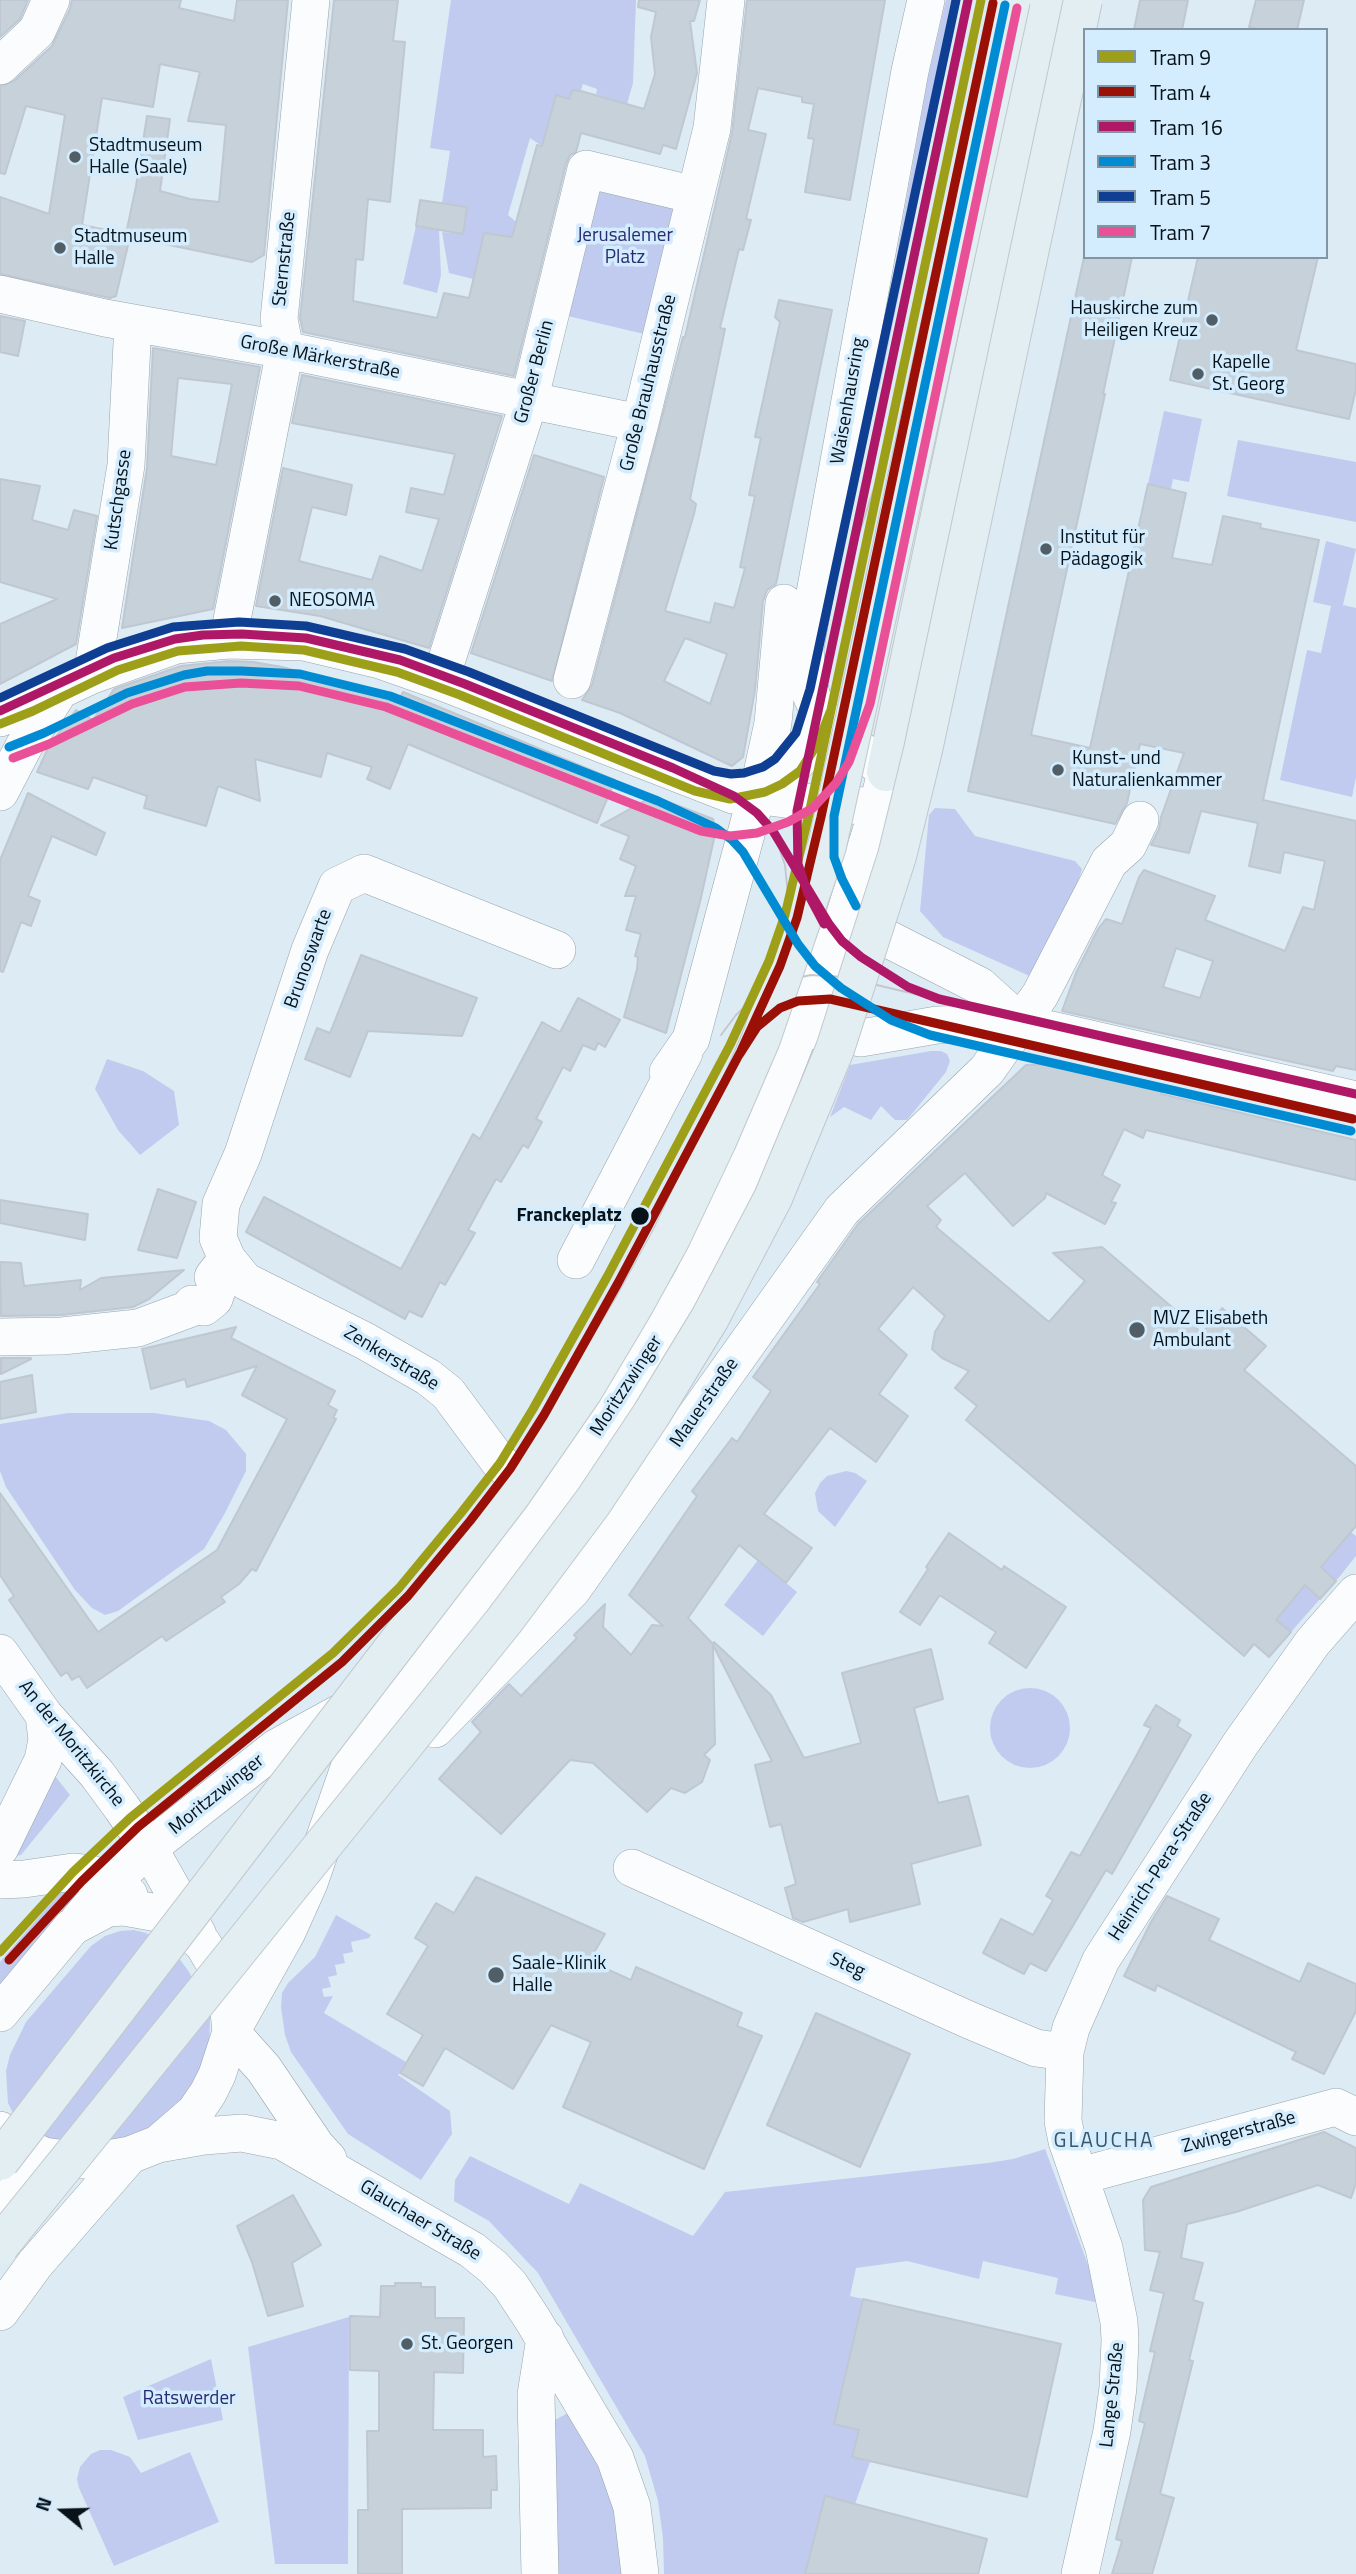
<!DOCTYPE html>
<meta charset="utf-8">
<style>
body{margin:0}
#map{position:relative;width:1356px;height:2574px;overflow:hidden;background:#ddebf4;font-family:"Titillium Web",sans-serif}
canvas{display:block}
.legend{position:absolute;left:1083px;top:28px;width:245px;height:231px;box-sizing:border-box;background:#d3ecfe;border:2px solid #8195a2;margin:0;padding:9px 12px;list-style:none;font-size:21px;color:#071219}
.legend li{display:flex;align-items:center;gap:14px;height:35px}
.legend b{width:35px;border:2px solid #8195a2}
.north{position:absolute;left:28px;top:2476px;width:70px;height:70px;-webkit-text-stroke:5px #d3ecfe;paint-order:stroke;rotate:289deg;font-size:19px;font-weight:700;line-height:28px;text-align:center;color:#071219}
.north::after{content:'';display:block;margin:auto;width:24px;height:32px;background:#071219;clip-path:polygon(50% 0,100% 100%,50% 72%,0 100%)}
</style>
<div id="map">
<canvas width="1356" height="2574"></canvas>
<ul class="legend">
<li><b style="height:9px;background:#9c9f17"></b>Tram 9</li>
<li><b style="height:9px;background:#9b1006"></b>Tram 4</li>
<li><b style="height:9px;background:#af1867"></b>Tram 16</li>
<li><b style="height:9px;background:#008bd2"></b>Tram 3</li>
<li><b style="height:9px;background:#0f3f93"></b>Tram 5</li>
<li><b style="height:9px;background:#ea5097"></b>Tram 7</li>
</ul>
<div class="north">N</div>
</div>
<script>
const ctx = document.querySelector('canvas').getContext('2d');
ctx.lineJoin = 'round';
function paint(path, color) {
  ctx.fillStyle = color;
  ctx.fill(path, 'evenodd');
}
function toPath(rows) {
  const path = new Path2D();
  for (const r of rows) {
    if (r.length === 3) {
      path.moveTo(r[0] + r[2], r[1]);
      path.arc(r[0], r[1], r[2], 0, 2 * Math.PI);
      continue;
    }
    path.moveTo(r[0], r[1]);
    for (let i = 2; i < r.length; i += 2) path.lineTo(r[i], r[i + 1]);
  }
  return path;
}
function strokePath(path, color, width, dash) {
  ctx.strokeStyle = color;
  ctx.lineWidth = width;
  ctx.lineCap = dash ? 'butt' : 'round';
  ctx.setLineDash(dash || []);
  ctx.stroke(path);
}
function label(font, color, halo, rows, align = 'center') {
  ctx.font = font + ' "Titillium Web",sans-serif';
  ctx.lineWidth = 7;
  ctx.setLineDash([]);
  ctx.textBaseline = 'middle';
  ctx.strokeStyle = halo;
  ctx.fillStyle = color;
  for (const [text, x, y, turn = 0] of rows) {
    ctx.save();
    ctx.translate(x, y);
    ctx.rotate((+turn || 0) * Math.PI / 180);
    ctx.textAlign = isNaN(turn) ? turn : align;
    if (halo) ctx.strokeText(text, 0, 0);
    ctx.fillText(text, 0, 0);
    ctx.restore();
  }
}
paint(toPath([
 [451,0,636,0,633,83,627,104,596,94,597,89,583,84,580,93,572,90,569,99,556,96,542,146,530,138,508,215,516,222,512,237,473,279,449,273,442,232,463,234,467,207,442,203,450,151,430,148],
 [946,0,951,0,936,78,943,81,879,390,873,388,928,78],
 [586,169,695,195,661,338,551,312],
 [416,226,439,230,441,275,437,293,403,284],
 [1164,411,1202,419,1189,482,1173,479,1171,489,1148,484],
 [1238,440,1356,462,1356,522,1227,496],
 [1326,541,1356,549,1343,605,1356,608,1356,777,1352,797,1280,780,1307,650,1321,653,1331,606,1313,602],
 [935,808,955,809,975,836,1075,861,1082,869,1072,901,1034,978,943,937,920,911,929,815],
 [931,1051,941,1051,947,1054,950,1061,946,1072,907,1120,895,1120,881,1106,871,1120,844,1107,830,1117,850,1065],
 [107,1059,143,1071,174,1091,179,1125,140,1155,118,1130,95,1089],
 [68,1413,154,1413,209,1421,226,1430,246,1454,246,1471,225,1513,204,1549,118,1611,105,1615,92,1608,75,1590,6,1487,0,1471,0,1424],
 [846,1471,855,1473,867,1481,835,1527,818,1511,815,1493,820,1483,827,1476],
 [1351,1532,1356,1536,1356,1556,1336,1581,1321,1567],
 [758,1560,797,1592,763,1636,724,1605],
 [1305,1585,1320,1599,1291,1632,1276,1620],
 [1030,1728,40],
 [52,1772,70,1795,21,1855,6,1857],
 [70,1881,90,1885,0,1991,0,1962],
 [336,1915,371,1935,369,1938,351,1942,353,1952,343,1954,345,1963,335,1965,337,1975,328,1977,331,1987,322,1989,324,1997,333,1996,324,2013,406,2062,398,2075,450,2111,452,2134,421,2180,348,2134,291,2052,285,2035,281,2007,282,1993,288,1983,315,1957],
 [134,1930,146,1933,161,1941,176,1954,189,1972,203,1997,210,2017,209,2053,184,2100,169,2115,126,2142,52,2141,30,2130,14,2115,8,2103,6,2071,10,2055,26,2022,91,1946,105,1936,120,1931],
 [1045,2149,1097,2289,1095,2302,1055,2294,1058,2278,983,2261,979,2279,907,2261,856,2268,850,2296,863,2299,834,2424,859,2430,852,2457,870,2462,855,2504,825,2496,805,2574,664,2574,663,2538,658,2501,645,2456,538,2273,489,2221,454,2201,455,2180,470,2156,569,2204,580,2183,693,2236,725,2192,988,2163,1013,2159],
 [349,2317,348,2564,275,2564,248,2347],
 [211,2359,223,2420,138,2440,123,2397],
 [568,2413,593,2450,617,2514,624,2574,558,2574,553,2421],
 [100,2450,111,2450,130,2457,141,2473,190,2452,219,2522,114,2566,79,2488,77,2479,80,2467,91,2454]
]), '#c0cbef');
const building = toPath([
 [0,0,28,0,20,19,0,37,0,0],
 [72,0,181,0,179,8,234,21,237,0,288,0,264,255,252,262,130,237,116,296,110,298,0,274,0,197,49,214,65,115,26,106,5,174,0,173,0,86,14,81,52,46,70,9,72,0],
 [160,64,200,72,188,121,226,125,219,202,190,199,160,191,170,119,147,116,136,186,126,234,82,225,102,98,153,107,160,64],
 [334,0,398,0,393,41,405,42,390,202,368,199,363,260,356,259,353,301,437,318,444,293,469,298,484,233,512,237,537,145,542,146,556,95,569,99,572,90,581,91,644,109,655,74,651,37,656,12,638,7,639,0,700,0,694,21,690,21,697,73,676,149,663,145,660,154,581,133,576,152,570,155,566,164,514,376,303,332,300,318,334,0],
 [747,0,885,0,850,200,805,192,814,139,808,138,814,104,802,102,802,97,758,88,748,130,766,134,746,219,751,220,743,250,739,249,720,328,725,329,690,499,696,504,694,514,665,611,710,623,715,603,734,608,745,568,740,567,755,496,749,495,761,438,755,437,780,322,775,317,779,300,832,310,776,584,767,590,763,601,755,690,743,757,732,766,620,713,582,700,592,685,683,337,685,337,732,133,747,0],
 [685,638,727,654,710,704,664,681,685,638],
 [1140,0,1188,0,1182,30,1134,30,1140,0],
 [1256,0,1304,0,1297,30,1260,30,1249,27,1256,0],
 [420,200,467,207,463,234,416,226,420,200],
 [1084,257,1132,257,1103,394,1105,394,1031,735,1090,748,1148,484,1186,493,1172,558,1212,565,1223,516,1261,524,1260,528,1319,540,1263,800,1356,821,1356,1070,1336,1066,1333,1071,1062,1011,1076,973,1098,929,1106,919,1122,924,1139,877,1144,870,1215,896,1205,920,1285,951,1303,907,1314,910,1325,861,1284,852,1280,873,1249,866,1258,823,1201,811,1189,853,1151,845,1159,829,1161,817,1184,753,1140,744,1127,803,1115,824,968,791,1084,257],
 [1176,948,1213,961,1200,998,1163,987,1176,948],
 [1198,257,1318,257,1296,350,1356,364,1356,389,1349,419,1170,380,1198,257],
 [0,316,25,321,18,356,0,352,0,316],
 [153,348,260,367,213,609,122,628,147,468,153,348],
 [178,378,232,384,216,465,171,456,178,378],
 [302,375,502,416,429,648,320,616,256,606,283,468,352,485,346,515,312,507,299,561,372,580,380,556,422,571,439,519,406,512,411,488,444,495,455,454,292,423,302,375],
 [534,455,604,477,552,681,471,653,534,455],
 [0,479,40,486,32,520,68,530,74,510,97,516,76,644,0,684,0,624,57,599,0,582,0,479],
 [229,661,253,662,282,667,400,698,403,692,615,780,597,823,408,744,390,789,367,779,372,767,327,753,321,777,255,759,260,801,218,786,206,826,144,808,147,796,93,777,88,789,37,772,49,746,76,710,93,720,114,689,181,666,229,661],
 [28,793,105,833,96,855,52,836,28,896,40,901,31,926,21,922,3,972,0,971,0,860,28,793],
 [653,796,713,819,716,830,700,902,666,1033,624,1017,637,969,638,957,635,956,641,934,626,930,636,896,625,896,636,866,620,859,629,836,601,825,653,796],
 [361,955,477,998,462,1036,368,1031,350,1077,305,1059,317,1028,330,1033,361,955],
 [578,998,620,1020,605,1047,598,1043,595,1050,583,1045,570,1071,563,1067,536,1119,542,1122,528,1148,523,1145,501,1182,496,1179,468,1230,475,1233,445,1285,440,1282,422,1317,409,1311,405,1319,246,1232,264,1197,401,1269,473,1134,480,1139,542,1022,560,1032,578,998],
 [1067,1063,1163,1085,1161,1094,1356,1140,1356,1180,1146,1130,1143,1138,1124,1129,1102,1175,1120,1185,1111,1202,1116,1203,1105,1224,1046,1193,1045,1198,1013,1226,965,1173,927,1206,941,1220,936,1227,1049,1322,1085,1281,1053,1253,1102,1247,1202,1333,1222,1308,1266,1346,1244,1370,1356,1466,1356,1526,1321,1567,1336,1581,1320,1599,1305,1585,1276,1620,1291,1632,1269,1657,1254,1644,1244,1656,966,1420,977,1406,955,1388,969,1371,942,1358,932,1349,935,1332,945,1316,913,1287,878,1329,907,1355,879,1394,908,1416,876,1462,830,1428,764,1514,812,1548,786,1583,739,1545,688,1618,713,1644,714,1642,771,1695,804,1758,861,1743,842,1673,931,1649,943,1699,914,1708,938,1803,968,1796,981,1845,911,1864,920,1904,850,1922,848,1909,803,1922,793,1918,785,1888,796,1884,781,1824,770,1827,755,1765,772,1761,713,1645,715,1744,704,1755,710,1760,702,1782,685,1793,671,1788,647,1812,593,1763,570,1760,501,1834,439,1779,481,1732,472,1722,509,1684,521,1696,577,1638,574,1635,605,1604,603,1627,631,1655,652,1625,663,1626,629,1595,697,1496,692,1491,732,1438,737,1442,771,1391,753,1377,820,1284,817,1282,858,1224,1026,1065,1067,1063],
 [158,1189,196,1202,177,1258,138,1250,158,1189],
 [0,1200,88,1214,85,1240,0,1223,0,1200],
 [0,1262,21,1263,24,1286,81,1280,80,1290,101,1278,184,1270,149,1299,133,1307,61,1315,1,1316,0,1262],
 [236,1327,231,1338,335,1391,328,1405,337,1410,333,1418,336,1419,256,1571,252,1569,239,1584,221,1597,225,1602,166,1641,162,1636,87,1688,79,1676,72,1680,67,1672,61,1676,9,1600,14,1596,0,1575,0,1493,98,1632,217,1550,287,1419,242,1395,257,1366,187,1387,185,1379,151,1389,142,1349,236,1327],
 [1,1358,31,1358,31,1359,1,1374,1,1358],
 [32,1375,36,1412,0,1419,0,1382,32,1375],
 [949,1533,1002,1570,1004,1566,1066,1607,1026,1668,989,1643,996,1632,941,1596,939,1596,920,1625,900,1612,928,1569,926,1567,949,1533],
 [1156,1705,1180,1720,1177,1726,1191,1735,1112,1874,1106,1870,1046,1971,1030,1963,1024,1974,983,1953,1001,1919,1033,1935,1053,1900,1046,1896,1071,1852,1080,1856,1134,1760,1151,1728,1144,1725,1156,1705],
 [476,1877,605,1934,589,1961,631,1980,636,1967,742,2013,737,2026,762,2036,704,2169,563,2107,591,2042,551,2025,513,2089,445,2048,423,2086,400,2073,423,2035,387,2014,428,1946,415,1938,436,1903,454,1913,476,1877],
 [1167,1896,1219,1919,1209,1940,1300,1982,1308,1963,1356,1984,1356,2011,1324,2074,1292,2059,1296,2052,1157,1985,1155,1991,1124,1976,1151,1922,1167,1896],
 [816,2013,910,2054,860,2167,767,2125,816,2013],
 [1324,2132,1356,2148,1356,2183,1351,2198,1318,2185,1236,2212,1187,2224,1181,2258,1203,2263,1193,2300,1203,2303,1189,2360,1193,2361,1160,2494,1174,2498,1152,2574,1112,2574,1122,2541,1116,2539,1145,2423,1139,2421,1155,2352,1150,2351,1164,2293,1150,2290,1160,2252,1145,2250,1143,2200,1151,2187,1324,2132],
 [293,2195,321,2245,292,2263,303,2306,268,2316,252,2262,237,2226,293,2195],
 [395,2283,421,2283,421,2287,435,2287,435,2318,464,2318,463,2373,434,2372,433,2430,483,2430,483,2457,496,2456,497,2490,491,2490,491,2508,402,2509,402,2574,358,2574,358,2510,368,2510,367,2431,379,2431,379,2371,350,2370,350,2316,380,2317,381,2286,395,2286,395,2283],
 [863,2299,1061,2344,1027,2497,852,2457,859,2430,834,2424,863,2299],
 [825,2496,987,2539,978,2574,805,2574,825,2496]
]);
paint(building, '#c7d1da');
strokePath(building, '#bfc8d2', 2);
const minor = toPath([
 [0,66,37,31,51,0],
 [0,294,105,318,285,350,640,423],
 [228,640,285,350,279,319,311,0],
 [92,675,126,465,133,323],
 [572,680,640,423,712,128,726,0],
 [440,681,529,401,586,169,695,195],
 [0,718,92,675,176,645,228,640,304,642,380,660,440,681,733,795,756,795,812,803,866,806],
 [746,789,768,782,795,764,810,748,822,717],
 [0,792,24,746,58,693],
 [847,918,980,986,1021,1023],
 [811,1030,861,1038,937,1025,1021,1023,1356,1100],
 [668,1072,691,1039,761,778,773,723,784,603],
 [576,1260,684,1053],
 [0,1337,62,1336,138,1328,189,1309,192,1304,204,1307,214,1299,218,1287,213,1277,227,1259],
 [546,1496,500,1463,448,1393,428,1377,365,1341,245,1281,227,1259,218,1238,221,1204,243,1154,310,950,337,886,364,873,557,950],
 [0,1653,44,1715,97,1774,122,1808,149,1848,198,1935],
 [435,1729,572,1590,842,1210,987,1070,1040,995,1109,862,1128,845,1140,820],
 [0,1848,43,1760,47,1740,44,1715],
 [632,1868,969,2020,1036,2048,1065,2052],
 [0,1880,24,1879,73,1872,91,1874,112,1882,129,1895],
 [79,1920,112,1882,149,1848,276,1748,351,1707],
 [0,2013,72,1927,108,1908,124,1907,163,1914,180,1924,203,1944,220,1973,228,2002,231,2032,217,2075,208,2093,195,2112,158,2144,130,2155,102,2160,74,2160,44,2156,28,2149,0,2130],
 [231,2032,287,1932,309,1883,349,1768,551,1500,633,1380,692,1280,753,1151,844,917,873,825,886,772,822,717,812,697,807,679,805,648,910,71,926,0],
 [231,2032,264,2069,316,2146,328,2159],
 [158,2144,204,2136,242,2133,282,2141,472,2250,493,2267,510,2285,533,2320,615,2458,632,2507,640,2574],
 [1080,2176,1336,2107,1356,2117],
 [0,2210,44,2156],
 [0,2312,35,2264,130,2155],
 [540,2574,536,2395,545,2338],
 [1080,2574,1112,2431,1118,2388,1120,2340,1119,2322,1104,2248,1067,2141,1063,2121,1065,2052,1071,2028,1101,1960,1241,1743,1313,1642,1356,1593]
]);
const major = toPath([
 [886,772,1049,0]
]);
strokePath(minor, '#98a4ab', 38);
strokePath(major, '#c1c8cd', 40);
strokePath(minor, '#fafcfd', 37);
strokePath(major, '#e2eef1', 38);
strokePath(toPath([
 [846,574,887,448],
 [802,783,794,838,794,862,800,885,814,922],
 [762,820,776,839,785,865,788,895,785,915],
 [721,1035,736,1015,758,994,778,982,811,975,843,977,957,1004]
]), '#c4c8ca', 2);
const majorBridge = toPath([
 [0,2161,511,1495,583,1391,633,1307,671,1238,717,1141,761,1039,827,846,1011,0],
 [0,2245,504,1621,593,1502,651,1415,710,1318,773,1198,835,1049,897,856,923,750,1083,0]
]);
strokePath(majorBridge, '#c1c8cd', 40, []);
strokePath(majorBridge, '#e2eef1', 38);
strokePath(toPath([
 [0,724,33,711,118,670,178,651,241,646,304,650,397,672,460,695,695,791,730,799,765,792,782,784,800,771,818,743,830,712],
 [0,1952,73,1872,130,1818,333,1653,399,1588,461,1513,500,1463,533,1409,607,1277,730,1045,769,961,785,915,809,814,981,0]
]), '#9c9f17', 9);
strokePath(toPath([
 [739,1055,757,1027,780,1008,798,1001,830,999,1353,1119],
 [9,1960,82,1881,138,1827,342,1662,408,1596,470,1521,510,1469,544,1415,618,1283,741,1051,780,966,797,918,821,817,993,3]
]), '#9b1006', 9);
strokePath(toPath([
 [0,711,114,658,175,639,203,635,242,634,306,638,400,660,465,684,673,768,734,796,757,813,773,831,829,924,842,941,861,957,908,987,939,999,1356,1094],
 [824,924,808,894,798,864,797,811,968,0]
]), '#af1867', 9);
strokePath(toPath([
 [9,747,44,733,127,693,184,675,207,671,241,671,300,674,390,696,658,801,716,828,732,840,743,852,798,944,815,966,841,988,891,1020,930,1035,1351,1131],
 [856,906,842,879,834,857,834,816,1005,5]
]), '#008bd2', 9);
strokePath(toPath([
 [0,698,107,648,173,627,239,622,306,626,405,649,469,672,714,771,731,774,744,773,763,767,775,759,796,733,810,689,956,0]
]), '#0f3f93', 9);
strokePath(toPath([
 [13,758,49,744,132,704,185,687,241,683,299,686,386,707,701,831,730,836,757,833,788,822,813,808,836,783,849,762,870,704,1017,8]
]), '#ea5097', 9);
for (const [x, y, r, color] of [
 [75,157,7,"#525e66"],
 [60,248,7,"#525e66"],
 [1212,320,7,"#525e66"],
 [1198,374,7,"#525e66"],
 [1046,549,7,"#525e66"],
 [275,601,7,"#525e66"],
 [1058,770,7,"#525e66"],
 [640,1216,10,"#071219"],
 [1137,1330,9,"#525e66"],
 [496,1975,9,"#525e66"],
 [407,2344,7,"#525e66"]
]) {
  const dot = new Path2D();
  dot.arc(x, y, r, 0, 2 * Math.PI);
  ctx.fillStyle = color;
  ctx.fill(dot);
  strokePath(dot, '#d3ecfe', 2.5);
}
label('19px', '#071219', '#d3ecfe', [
 ["Stadtmuseum",89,146],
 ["Halle (Saale)",89,168],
 ["Stadtmuseum",74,237],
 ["Halle",74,259],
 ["Hauskirche zum",1198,309,"right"],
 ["Heiligen Kreuz",1198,331,"right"],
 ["Kapelle",1212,363],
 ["St. Georg",1212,385],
 ["Institut für",1060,538],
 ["Pädagogik",1060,560],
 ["NEOSOMA",289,601],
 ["Kunst- und",1072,759],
 ["Naturalienkammer",1072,781],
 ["MVZ Elisabeth",1153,1319],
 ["Ambulant",1153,1341],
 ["Saale-Klinik",512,1964],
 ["Halle",512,1986],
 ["St. Georgen",421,2344]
], 'left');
label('19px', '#292a71', '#d3ecfe', [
 ["Jerusalemer",625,236],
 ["Platz",625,258],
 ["Ratswerder",189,2399]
]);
label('19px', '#071219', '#d3ecfe', [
 ["Sternstraße",285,259,-84],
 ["Große Märkerstraße",320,358,11],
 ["Großer Berlin",535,372,-75],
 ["Große Brauhausstraße",649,383,-76],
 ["Waisenhausring",849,401,-80],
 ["Kutschgasse",119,500,-82],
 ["Brunoswarte",309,959,-70],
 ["Zenkerstraße",391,1359,31],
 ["Moritzzwinger",627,1386,-57],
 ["Mauerstraße",705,1403,-55],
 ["An der Moritzkirche",71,1744,51],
 ["Moritzzwinger",217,1795,-39],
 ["Heinrich-Pera-Straße",1161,1867,-57],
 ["Steg",847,1966,24],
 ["Zwingerstraße",1239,2133,-15],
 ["Glauchaer Straße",420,2221,31],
 ["Lange Straße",1113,2395,-84]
]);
label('bold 19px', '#071219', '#d3ecfe', [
 ["Franckeplatz",622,1216]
], 'right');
ctx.letterSpacing = '2px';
label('21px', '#3a5568', '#d3ecfe', [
 ["GLAUCHA",1104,2142]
]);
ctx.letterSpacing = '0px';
</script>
